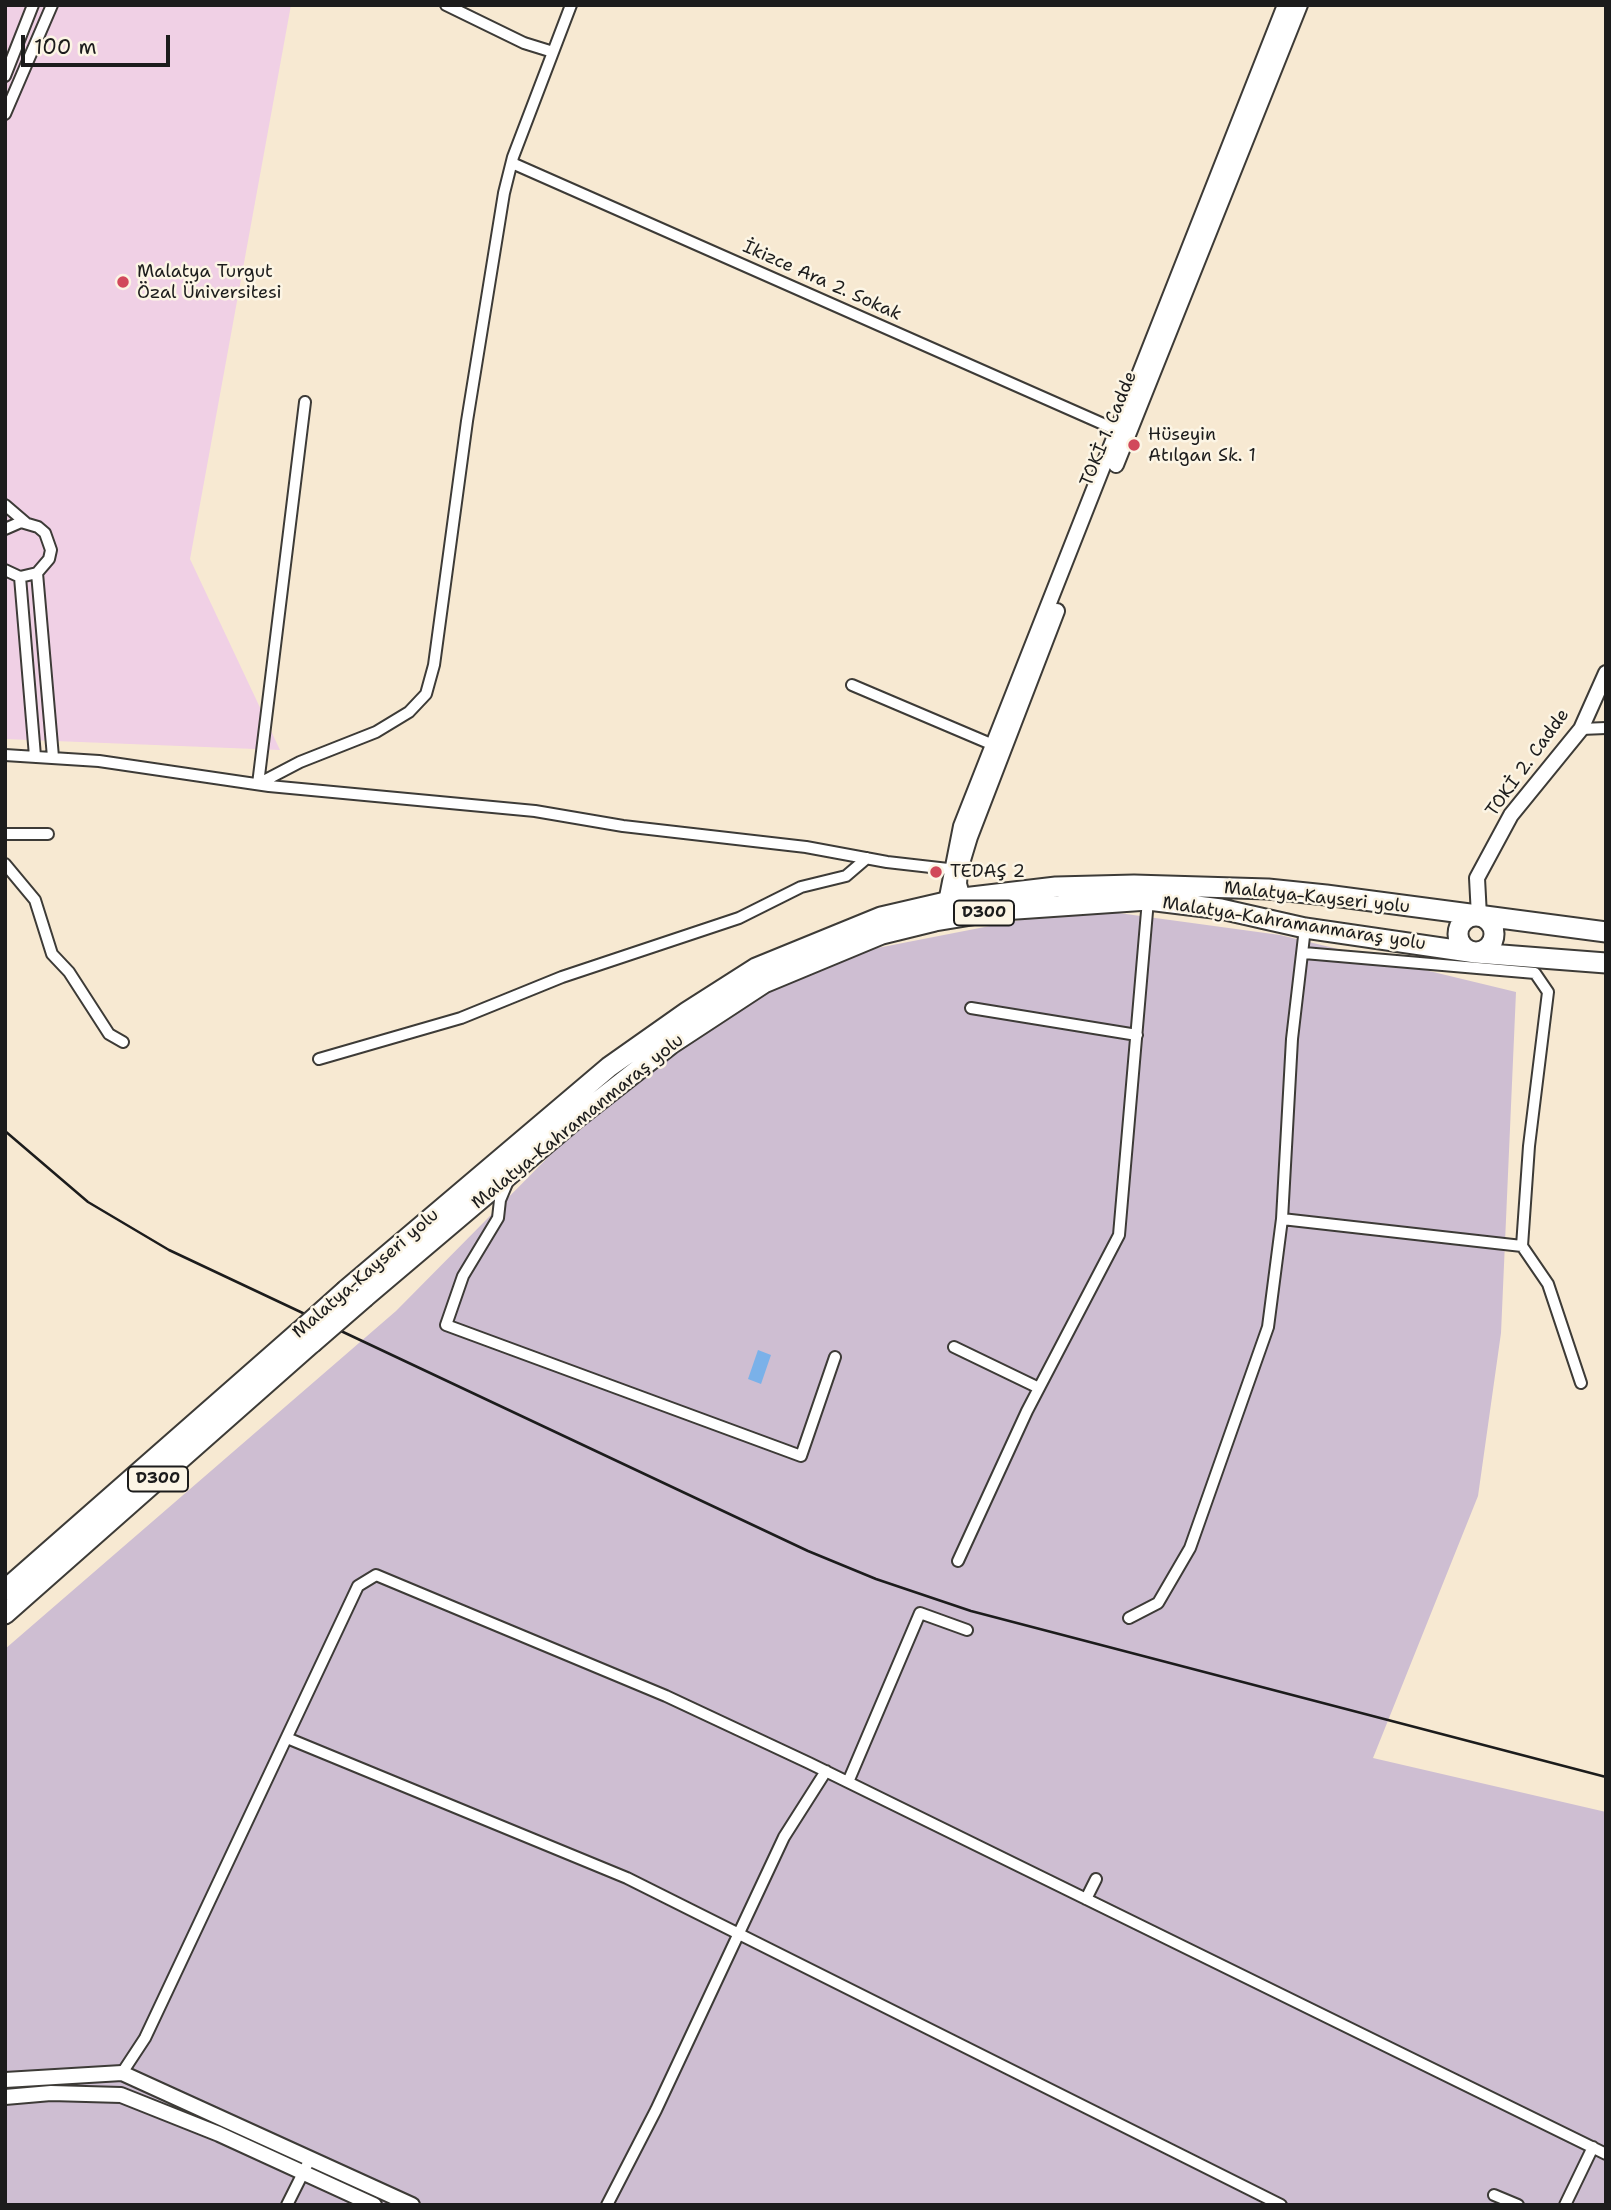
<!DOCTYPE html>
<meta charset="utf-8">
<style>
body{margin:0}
#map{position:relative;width:1611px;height:2210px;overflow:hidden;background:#f7e9d2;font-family:"Shantell Sans",sans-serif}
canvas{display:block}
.frame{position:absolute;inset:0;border:7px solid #1c1c1c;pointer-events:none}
.scale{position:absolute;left:21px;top:35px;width:149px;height:32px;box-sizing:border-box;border:4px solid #1c1c1c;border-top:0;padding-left:9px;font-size:21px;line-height:24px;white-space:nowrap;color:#1c1c1c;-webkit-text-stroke:5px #fcf5e5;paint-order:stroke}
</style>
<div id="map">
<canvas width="1611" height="2210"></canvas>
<div class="frame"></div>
<div class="scale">100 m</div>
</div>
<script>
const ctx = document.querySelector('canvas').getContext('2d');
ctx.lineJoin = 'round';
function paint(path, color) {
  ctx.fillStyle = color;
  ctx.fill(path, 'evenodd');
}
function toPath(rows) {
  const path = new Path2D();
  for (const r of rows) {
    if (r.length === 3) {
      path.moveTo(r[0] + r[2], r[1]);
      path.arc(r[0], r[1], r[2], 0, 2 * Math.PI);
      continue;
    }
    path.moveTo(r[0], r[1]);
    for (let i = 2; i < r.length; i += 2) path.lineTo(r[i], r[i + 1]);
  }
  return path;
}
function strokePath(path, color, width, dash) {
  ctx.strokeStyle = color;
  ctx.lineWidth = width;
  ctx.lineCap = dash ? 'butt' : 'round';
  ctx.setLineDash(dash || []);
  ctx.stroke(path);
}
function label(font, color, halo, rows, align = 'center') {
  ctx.font = font + ' "Shantell Sans",sans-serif';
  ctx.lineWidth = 5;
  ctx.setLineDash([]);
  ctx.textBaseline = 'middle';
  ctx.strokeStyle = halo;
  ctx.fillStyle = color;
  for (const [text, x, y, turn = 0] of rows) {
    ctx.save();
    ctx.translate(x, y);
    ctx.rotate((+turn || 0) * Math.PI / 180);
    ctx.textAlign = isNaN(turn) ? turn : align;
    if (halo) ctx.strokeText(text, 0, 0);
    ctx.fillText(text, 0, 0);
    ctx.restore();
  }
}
paint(toPath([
 [5,5,291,5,190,559,280,750,5,739]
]), '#f0d0e5');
paint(toPath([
 [1082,908,1280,935,1516,992,1501,1333,1478,1496,1373,1758,1606,1812,1606,2205,5,2205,5,1649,396,1311,577,1128,736,1004,867,950]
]), '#cebed2');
paint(toPath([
 [758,1350,771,1355,761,1384,748,1379]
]), '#7ab1e9');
const street = toPath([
 [446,5,524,43,553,52],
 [5,76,33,5],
 [5,114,52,5],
 [512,163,1119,431],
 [5,505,26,523],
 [5,529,21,522,38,527,45,533,51,550,49,559,37,573,20,577,5,570],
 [37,573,53,757],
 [20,577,35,756],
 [852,685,998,747],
 [1581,729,1606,728],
 [5,755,99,761,269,786,535,811,623,826,806,847,887,862,957,870],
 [258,784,300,762,376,732,409,712,426,694,434,665,467,421,504,193,513,157,571,5],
 [258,784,305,402],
 [5,834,48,834],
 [5,864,35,900,52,954,69,972,109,1034,123,1042],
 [971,1008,1137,1035],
 [319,1059,461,1018,562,977,739,918,801,887,846,876,867,858],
 [508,1181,500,1200,498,1218,463,1276,446,1325,801,1456,835,1357],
 [1282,1219,1522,1246,1529,1146,1548,992,1535,973,1304,953],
 [1522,1246,1548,1284,1581,1383],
 [954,1347,1039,1388],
 [958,1561,1027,1411,1119,1235,1148,900],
 [1129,1618,1158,1603,1190,1548,1268,1327,1282,1219,1292,1039,1305,928],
 [287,1738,627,1878,1281,2205],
 [848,1782,920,1613,967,1630],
 [1086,1899,1096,1879],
 [122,2073,145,2038,358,1586,376,1575,666,1696,809,1763,1606,2154],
 [1494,2195,1518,2205],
 [287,2205,310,2159],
 [607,2205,656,2110,784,1837,826,1771],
 [1565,2205,1593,2147]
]);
const secondary = toPath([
 [1116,465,1300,5],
 [963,898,959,884,960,870,970,837,1057,611],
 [946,902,961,826,1285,5],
 [1479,916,1477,878,1511,815,1581,729,1606,673],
 [5,2080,122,2073,412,2205],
 [5,2097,51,2093,121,2095,219,2134,374,2205]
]);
const highway = toPath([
 [1476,934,18],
 [346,1290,609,1067,687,1012,756,968,881,917,963,898,1056,887,1134,885,1268,889,1326,895,1606,932],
 [365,1297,574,1120,671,1044,764,983,882,934,935,921,1002,910,1148,900,1221,909,1305,928,1476,953,1606,963],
 [5,1590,299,1332],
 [5,1614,312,1343]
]);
strokePath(street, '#3d3b37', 14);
strokePath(secondary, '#3d3b37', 18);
strokePath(highway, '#3d3b37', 23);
strokePath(street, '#fff', 10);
strokePath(secondary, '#fff', 14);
strokePath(highway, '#fff', 19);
strokePath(toPath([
 [5,1131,88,1202,169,1250,808,1551,876,1579,971,1611,1606,1777]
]), '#1c1c1c', 2.5);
const highwayBridge = toPath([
 [299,1332,346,1290],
 [312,1343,365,1297]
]);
strokePath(highwayBridge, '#3d3b37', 23, []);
strokePath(highwayBridge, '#fff', 19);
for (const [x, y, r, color] of [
 [123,282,7,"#d1495b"],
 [1134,445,7,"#d1495b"],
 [936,872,7,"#d1495b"]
]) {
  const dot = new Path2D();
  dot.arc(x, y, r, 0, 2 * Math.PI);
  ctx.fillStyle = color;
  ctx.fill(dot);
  strokePath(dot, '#fcf5e5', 2.5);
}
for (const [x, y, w] of [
 [984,913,60],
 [158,1479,60]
]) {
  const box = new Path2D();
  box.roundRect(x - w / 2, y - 12.5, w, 25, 5);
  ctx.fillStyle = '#fcf5e5';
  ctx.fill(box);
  strokePath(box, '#1c1c1c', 2);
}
label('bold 16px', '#1c1c1c', null, [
 ["D300",984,913],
 ["D300",158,1479]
]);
label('18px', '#1c1c1c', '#fcf5e5', [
 ["Malatya Turgut",137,272],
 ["Özal Üniversitesi",137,293],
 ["Hüseyin",1148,435],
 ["Atılgan Sk. 1",1148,456],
 ["TEDAŞ 2",950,872]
], 'left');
label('18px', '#1c1c1c', '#fcf5e5', [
 ["İkizce Ara 2. Sokak",822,281,24],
 ["TOKİ 1. Cadde",1109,429,-68],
 ["TOKİ 2. Cadde",1528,763,-54],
 ["Malatya-Kayseri yolu",1317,898,6],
 ["Malatya-Kahramanmaraş yolu",1294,924,9],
 ["Malatya-Kahramanmaraş yolu",578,1122,-39],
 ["Malatya-Kayseri yolu",366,1274,-41]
]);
</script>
